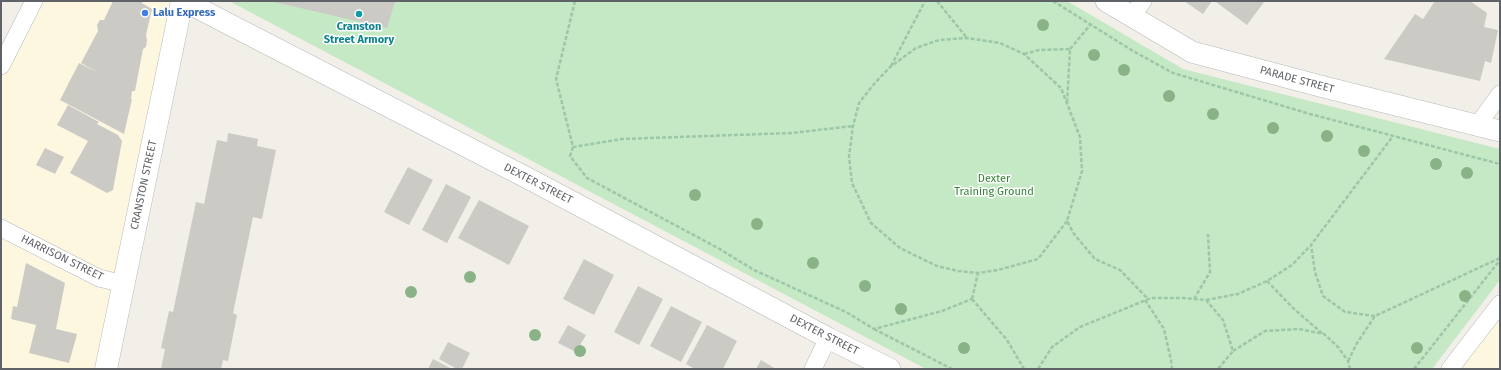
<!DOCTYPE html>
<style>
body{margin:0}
#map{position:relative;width:1501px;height:370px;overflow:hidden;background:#f1efe8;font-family:"Fira Sans",sans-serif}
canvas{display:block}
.frame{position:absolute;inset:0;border:2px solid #5f6368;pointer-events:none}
</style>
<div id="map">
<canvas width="1501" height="370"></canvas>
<div class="frame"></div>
</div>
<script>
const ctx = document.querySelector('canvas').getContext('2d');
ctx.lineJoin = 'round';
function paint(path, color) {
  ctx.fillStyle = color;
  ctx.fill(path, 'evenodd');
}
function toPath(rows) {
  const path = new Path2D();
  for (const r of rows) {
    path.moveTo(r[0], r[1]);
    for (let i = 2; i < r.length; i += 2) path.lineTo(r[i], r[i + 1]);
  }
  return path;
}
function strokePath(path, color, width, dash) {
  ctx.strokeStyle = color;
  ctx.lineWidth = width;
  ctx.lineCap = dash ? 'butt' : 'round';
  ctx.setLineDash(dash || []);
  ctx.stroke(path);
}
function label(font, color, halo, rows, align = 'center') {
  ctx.font = font + ' "Fira Sans",sans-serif';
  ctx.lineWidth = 3;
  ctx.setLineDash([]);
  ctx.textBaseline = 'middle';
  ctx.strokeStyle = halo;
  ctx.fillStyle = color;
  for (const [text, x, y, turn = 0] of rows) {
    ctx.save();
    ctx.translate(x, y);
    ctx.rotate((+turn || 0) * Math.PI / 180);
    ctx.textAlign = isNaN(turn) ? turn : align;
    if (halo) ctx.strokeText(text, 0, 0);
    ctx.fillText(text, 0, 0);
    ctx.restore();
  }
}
paint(toPath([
 [25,1,175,1,97,369,1,369,1,47],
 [1500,297,1500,369,1446,369]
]), '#fef7e0');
paint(toPath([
 [229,1,1067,1,1183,69,1500,149,1500,280,1432,369,926,369]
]), '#c5e8c5');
paint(toPath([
 [113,1,142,1,142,3,152,9,146,35,147,40,146,47,143,49,142,54,135,91,132,91,131,99,132,99,124,134,60,100,79,63,99,73,81,63,98,31,97,25,100,20,104,20],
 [270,1,395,1,387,28],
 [1184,1,1212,1,1203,14],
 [1216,1,1263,1,1264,2,1247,25,1216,2],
 [1435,1,1470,1,1487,13,1484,27,1498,30,1491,63,1485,61,1480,81,1384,59,1415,14,1423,19],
 [68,105,99,122,97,124,118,135,122,141,113,190,107,193,70,173,88,141,57,125],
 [228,133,258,139,257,146,276,150,262,219,253,217,233,313,237,315,228,361,223,360,221,369,161,369,165,349,161,348,169,311,173,312,196,202,204,204,217,140,227,142],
 [45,148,64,157,55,174,36,165],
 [408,167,433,180,409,225,384,212],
 [446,184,471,197,447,243,422,230],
 [479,200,529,226,509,265,458,238],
 [584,259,614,275,594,315,563,299],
 [26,263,65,283,56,329,77,334,69,363,29,353,36,325,11,319,13,306,17,307],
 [638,286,663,299,639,345,614,332],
 [671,306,702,322,681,362,650,346],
 [568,325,586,335,576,352,558,343],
 [707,325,737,341,723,369,695,369,686,364],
 [448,342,470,353,462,369,457,369,439,359],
 [433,359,452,369,428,369],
 [761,360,776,369,756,369]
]), '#cccac5');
const minor = toPath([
 [1132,16,1143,1],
 [1,66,34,1],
 [1477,126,1500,94],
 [1,228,99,278,124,284],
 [813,369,828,338],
 [1450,369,1500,304]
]);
const tertiary = toPath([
 [184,1,535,182,828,338,890,369],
 [1106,1,1192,52,1320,86,1500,131]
]);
const secondary = toPath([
 [106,369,182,1]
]);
strokePath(minor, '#b5b8bc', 18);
strokePath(tertiary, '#b5b8bc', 22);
strokePath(secondary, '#b6babf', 23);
strokePath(toPath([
 [575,1,556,79,573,147,622,139,792,133,853,126],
 [937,1,967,38],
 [1053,1,1133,51,1173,73,1310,114,1500,164],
 [1070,49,1091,24],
 [1024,54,1039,50,1070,49,1067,104],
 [891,66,925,1],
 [573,147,570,156,587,178,718,248,754,270,846,312,874,329,942,311,972,299],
 [1067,221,1038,259,998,270,978,273,958,271,937,266,900,248,871,223,852,183,849,157,853,126,859,103,874,84,890,67,916,48,939,40,967,38,1000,43,1024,54,1061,88,1080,137,1082,171,1067,221,1074,234,1095,259,1120,270,1148,299],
 [1267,281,1294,309,1323,334],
 [972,299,1007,340,1024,369],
 [972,299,978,273],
 [1194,299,1210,272,1208,234],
 [1145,300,1164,329,1171,360,1172,369],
 [1206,300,1238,294,1267,281,1292,265,1310,246],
 [1375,316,1345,312,1323,296,1315,272,1311,245,1393,136],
 [874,329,952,369],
 [1233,351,1265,331,1299,329,1324,334,1338,347,1348,361,1350,369],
 [1348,361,1357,343,1375,316,1500,258],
 [1038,369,1052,347,1080,327,1151,298,1183,298,1206,300,1223,320,1233,351,1218,369],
 [1414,369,1500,260]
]), '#9cc7a9', 2.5, [4, 2]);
strokePath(minor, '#fff', 17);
strokePath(tertiary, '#fff', 21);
strokePath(secondary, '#fff', 22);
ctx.fillStyle = '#89b387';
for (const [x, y] of [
 [1043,25],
 [1094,55],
 [1124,70],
 [1169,96],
 [1213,114],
 [1273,128],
 [1327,136],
 [1364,151],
 [1436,164],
 [1467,173],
 [695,195],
 [757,224],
 [813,263],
 [470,277],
 [865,286],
 [411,292],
 [1465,296],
 [901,309],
 [535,335],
 [964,348],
 [1417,348],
 [580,351]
]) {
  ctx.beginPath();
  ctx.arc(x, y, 6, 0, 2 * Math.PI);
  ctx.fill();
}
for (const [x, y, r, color] of [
 [145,13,4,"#3f7fe0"],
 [359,14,4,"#0f9aa8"]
]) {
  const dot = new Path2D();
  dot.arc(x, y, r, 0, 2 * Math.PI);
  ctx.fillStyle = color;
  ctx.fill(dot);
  strokePath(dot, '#fff', 1.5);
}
label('bold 11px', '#366cbe', '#fff', [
 ["Lalu Express",153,13]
], 'left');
label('bold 11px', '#0d838f', '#fff', [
 ["Cranston",359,27],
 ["Street Armory",359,40]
]);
label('11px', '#5f6368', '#fff', [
 ["PARADE STREET",1297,80,15],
 ["DEXTER STREET",538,184,27],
 ["CRANSTON STREET",144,185,-78],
 ["HARRISON STREET",62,258,26],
 ["DEXTER STREET",824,335,27]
]);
label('11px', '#348238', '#fff', [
 ["Dexter",994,179],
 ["Training Ground",994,192]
]);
</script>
